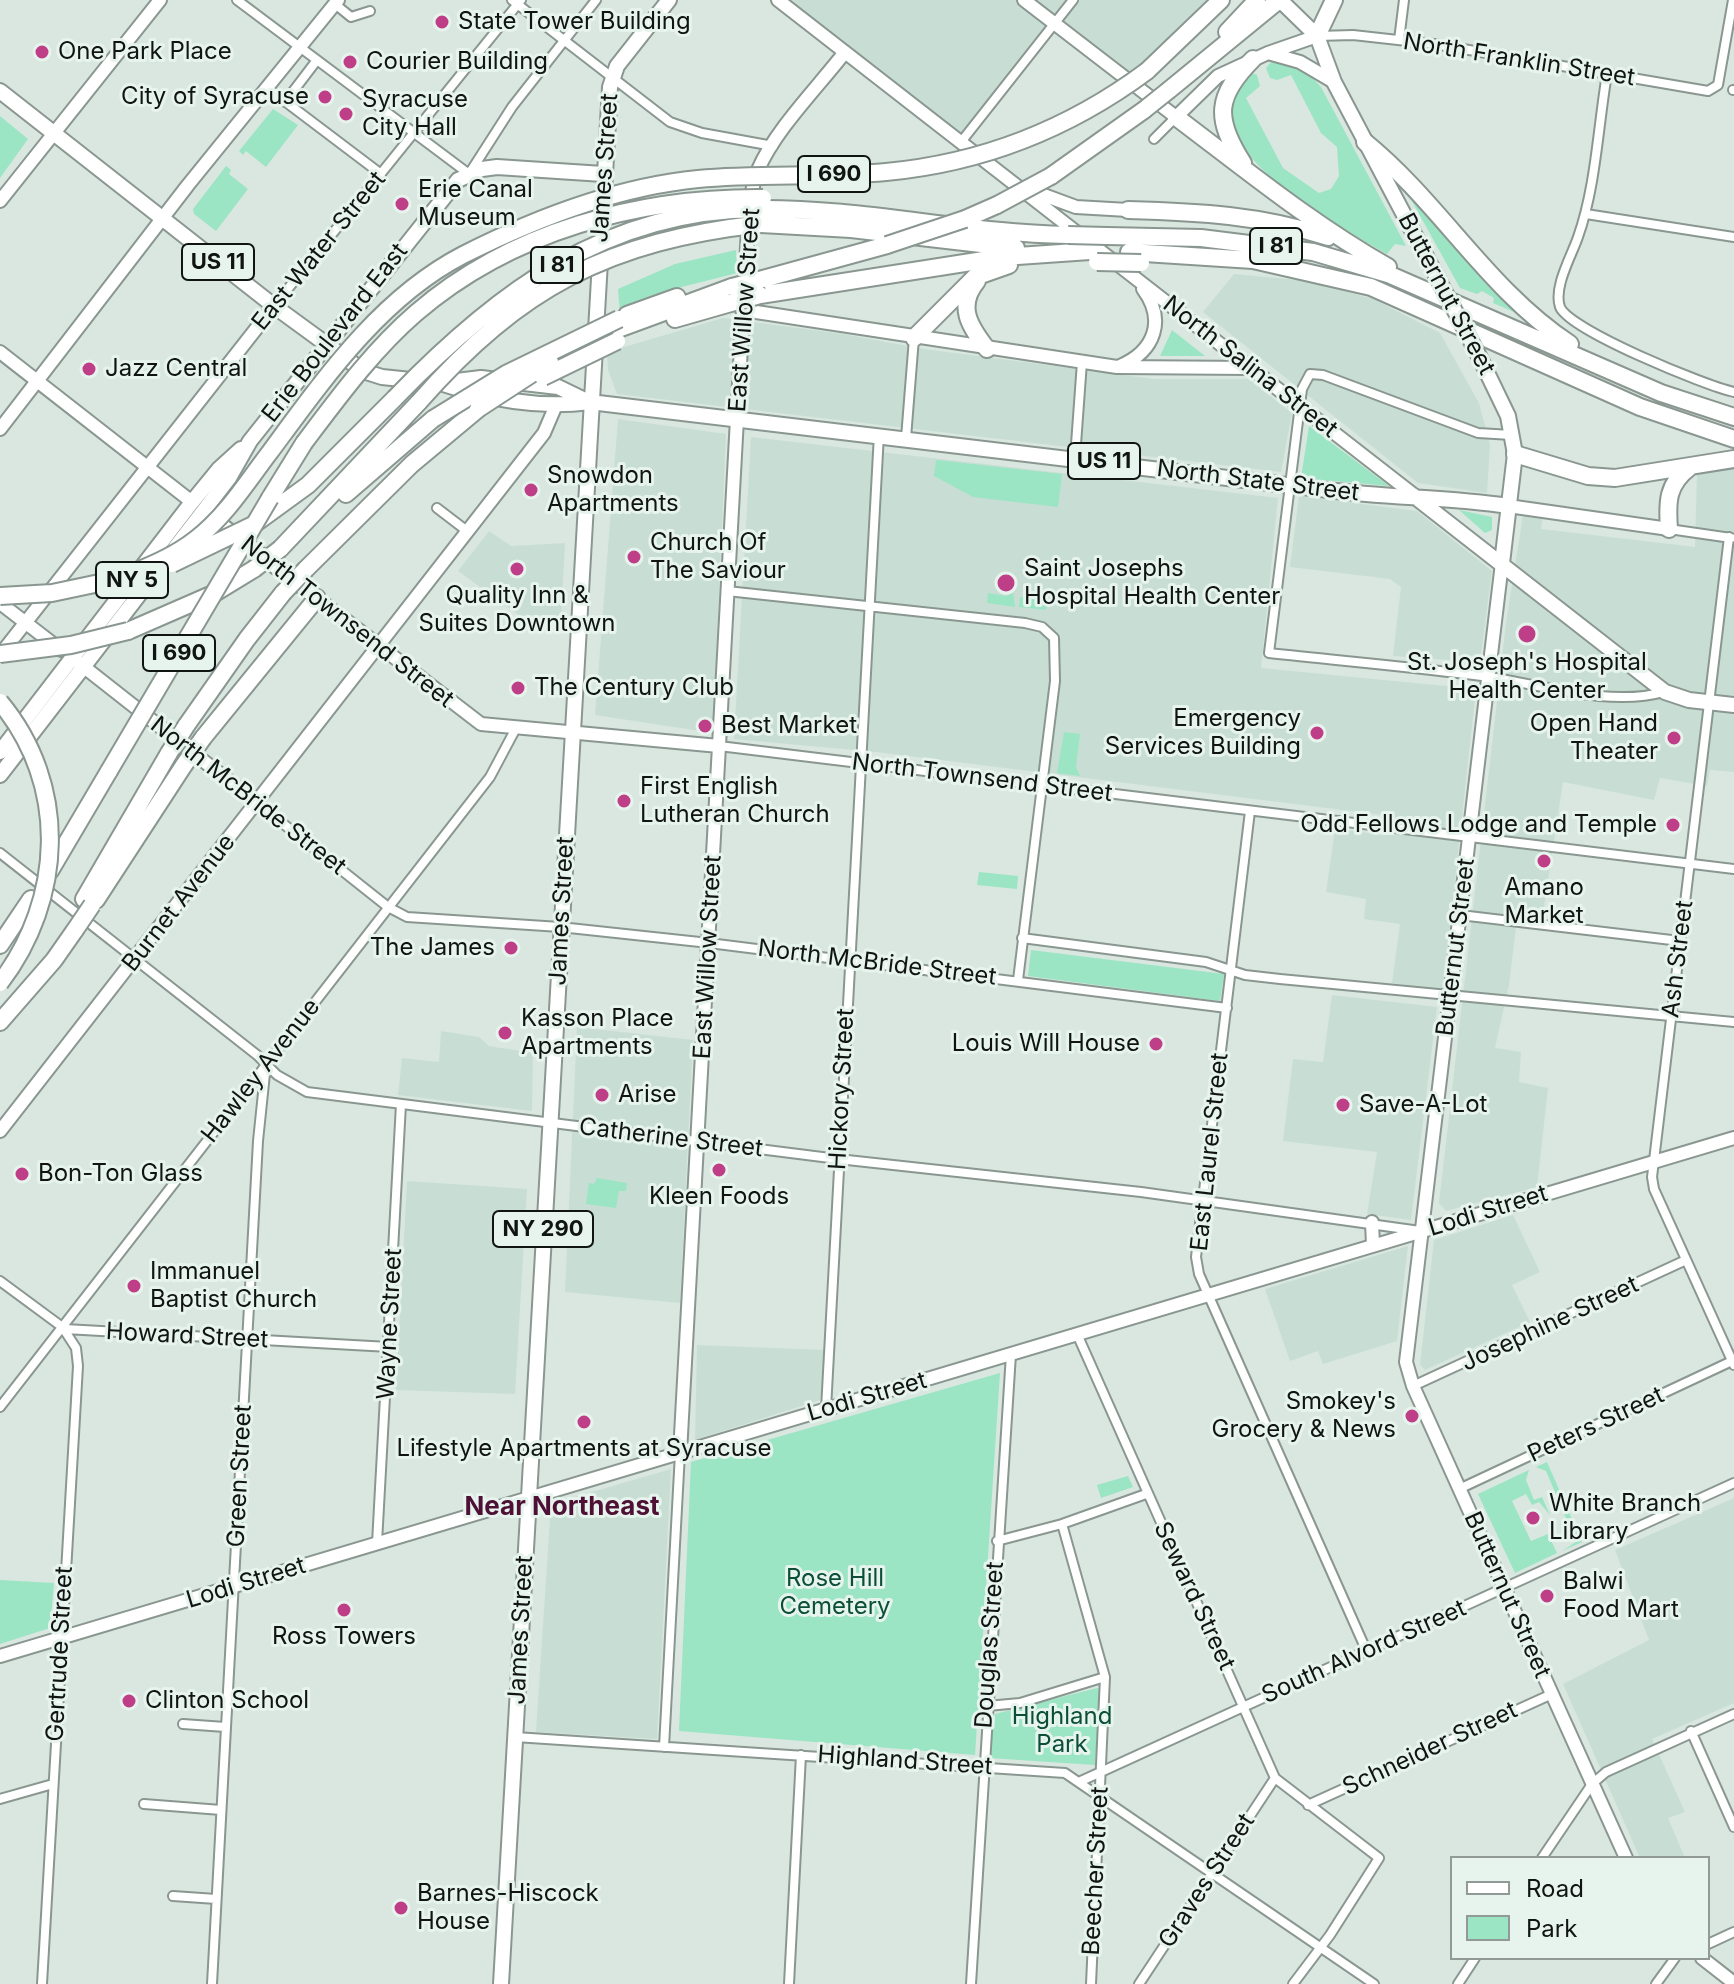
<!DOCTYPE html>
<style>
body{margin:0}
#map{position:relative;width:1734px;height:1984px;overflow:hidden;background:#d9e7e0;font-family:Inter,sans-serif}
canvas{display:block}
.legend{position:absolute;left:1450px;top:1856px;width:260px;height:104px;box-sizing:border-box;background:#e7f4ee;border:2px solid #919a96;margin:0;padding:10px 14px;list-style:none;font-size:24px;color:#101412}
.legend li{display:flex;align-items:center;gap:16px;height:40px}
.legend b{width:40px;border:2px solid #919a96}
</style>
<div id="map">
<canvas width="1734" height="1984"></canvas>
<ul class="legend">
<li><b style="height:10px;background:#fff"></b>Road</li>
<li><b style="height:22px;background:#9be5c4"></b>Park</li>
</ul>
</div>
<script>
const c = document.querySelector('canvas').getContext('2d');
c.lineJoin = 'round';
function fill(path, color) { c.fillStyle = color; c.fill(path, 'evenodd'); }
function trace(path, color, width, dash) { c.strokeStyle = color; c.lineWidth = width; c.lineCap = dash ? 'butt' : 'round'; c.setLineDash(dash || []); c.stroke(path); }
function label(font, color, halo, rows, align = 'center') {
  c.font = font + ' Inter,sans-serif'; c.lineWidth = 6; c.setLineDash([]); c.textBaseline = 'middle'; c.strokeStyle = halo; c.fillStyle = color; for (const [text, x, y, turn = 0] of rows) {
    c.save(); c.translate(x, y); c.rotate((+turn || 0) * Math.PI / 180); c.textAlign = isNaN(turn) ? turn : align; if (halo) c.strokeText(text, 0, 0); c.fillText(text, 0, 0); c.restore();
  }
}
fill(new Path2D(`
 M777 0H1221L1131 82 1054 24 961 142Z
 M1234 274 1309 281 1373 299 1440 333 1479 403 1490 445 1487 493 1418 483 1203 312Z
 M723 318 843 334 924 349 1154 379H1248L1292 413 1281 472 617 394 608 370 607 352Z
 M618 419 726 434 713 733 595 715Z
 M751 437 1278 498 1261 668 1476 689 1443 990 1392 983 1400 924 1364 919 1366 899 1326 892 1335 829 1384 835 1383 815 876 752 734 739Z
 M1734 466V772L1710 770 1707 786 1660 778 1654 800 1563 782 1542 920 1517 919 1509 985 1495 1048 1521 1052 1519 1082 1548 1088 1537 1187 1446 1211 1439 1203 1506 623 1523 515 1543 516 1541 529 1695 547 1697 474Z
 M1299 496 1417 511 1492 571 1480 662 1393 656 1401 587 1390 579 1290 567Z
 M489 531 511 546 565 543 561 619 520 616 458 571Z
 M1332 995 1437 1007 1411 1220 1367 1214 1377 1152 1283 1141 1293 1059 1323 1062Z
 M577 1027 693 1040 680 1303 565 1292Z
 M441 1031 479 1037 489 1046 533 1053 532 1111 398 1095 402 1058 439 1062Z
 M407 1181 527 1189 515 1394 396 1390Z
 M1513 1215 1540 1272 1512 1285 1530 1322 1425 1370 1420 1365 1434 1240Z
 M1408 1246 1397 1341 1323 1364 1318 1351 1290 1361 1265 1289Z
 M697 1345 826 1350 820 1400 695 1440Z
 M671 1469 657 1739 536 1732 551 1504Z
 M1734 1498V1703L1652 1739 1685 1812 1668 1818 1685 1858H1640L1563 1684 1649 1640 1615 1550Z`), '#c8ded4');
fill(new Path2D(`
 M1271 62 1295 64V67L1308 73 1321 87 1406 246 1395 244 1387 254C1344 229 1200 154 1237 91 1241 84 1244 77 1252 73L1257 75 1260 86 1246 98 1283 168 1319 193 1331 189 1339 176 1337 147 1321 133 1291 75 1277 80 1270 78 1266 68Z
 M273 109 298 125 266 167 246 151 243 155 239 151Z
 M0 116 28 139 0 178Z
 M226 166 231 170 229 174 248 189 216 231 194 214 193 209Z
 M1398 176 1521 315 1493 303 1494 298 1482 291 1477 294 1460 288Z
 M736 250 737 273 670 290 620 315 618 289 675 264Z
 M1172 330 1205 356H1160Z
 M1309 426 1389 486 1301 478Z
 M936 460 1062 474 1058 507 973 497 934 476Z
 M1459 510 1492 517V530L1485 533Z
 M988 593 1006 596 1013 593 1015 607 987 603Z
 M1020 597 1047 599 1046 610 1019 607Z
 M1064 732 1080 734 1076 767 1080 776 1057 773Z
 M979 872 1018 876 1017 889 977 885Z
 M1031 950 1224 974 1220 1001 1028 976Z
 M597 1178 627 1183 626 1191H619L616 1208 586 1204 589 1183 594 1184Z
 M1000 1373 975 1755 679 1731 691 1462Z
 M1547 1462 1582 1542 1562 1551 1576 1542 1546 1471 1536 1467Z
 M1529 1470 1526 1480 1534 1500 1542 1497 1550 1515 1539 1502 1532 1505 1526 1494 1512 1501 1531 1541 1548 1534 1557 1553 1515 1573 1478 1494Z
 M1128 1476 1133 1487 1101 1498 1097 1485Z
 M0 1580 54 1583 50 1628 0 1644Z
 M1097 1688 1100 1689 1095 1765 989 1758 995 1714Z`), '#9be5c4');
const street = new Path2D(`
 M237 0 469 174 512 107 596 0
 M512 0 670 122 702 133 773 146
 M335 4 351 17 370 11
 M1317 36 1353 35 1434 44 1708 91 1718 85 1733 0
 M1399 40 1404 0
 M1607 74C1598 127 1596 186 1578 237 1572 255 1553 287 1560 307 1569 330 1706 386 1734 392
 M266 87 381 174
 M1733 90H1734
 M285 102 317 60
 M1154 139 1176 117
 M961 142 1073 0
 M1586 214 1734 237
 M274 306 521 0
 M1512 435 1478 433 1323 375 1310 374 1302 389 1269 653C1342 661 1416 667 1489 677 1543 685 1610 707 1664 692
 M906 438 914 338
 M1075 458 1082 362
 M437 508 467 531
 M1669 529 1731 538
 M1729 537 1652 1177 1654 1189 1734 1365
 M727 591 1025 623 1042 627 1054 638 1055 681 1018 980
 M719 746 1734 869
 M257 803 388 907 407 917 560 927 709 943 1227 1008
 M1250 811 1196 1257 1199 1274 1367 1652
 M0 853 257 1055 277 1075 307 1092 838 1159 1141 1192 1420 1231
 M1460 915 1680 941
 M1022 938 1206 962 1245 975 1280 979 1734 1022
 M0 1281 65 1329 389 1347
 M1077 1334 1275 1778 1379 1858 1330 1935 1293 1984
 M1413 1386 1686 1260
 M0 1407 490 777 515 730
 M826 1409 879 434
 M1459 1489 1732 1361
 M1062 1524 1105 1677 1091 1984
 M997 1541 1062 1524 1146 1494
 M377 1543 401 1104
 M987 1706 1020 1703 1105 1677
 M183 1724 225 1727
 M1691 1731 1734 1827
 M515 1737 1065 1773 1374 1984
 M664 1747 680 1453
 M1081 1781 1734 1483
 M0 1799 53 1784
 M144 1804 221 1810
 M1308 1805 1552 1694
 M1542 1858 1592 1784 1606 1772 1734 1714
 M173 1896 216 1899
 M1708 1944 1734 1932
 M42 1984 78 1366 76 1348 63 1328
 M212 1984 258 1141 266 1064
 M789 1984 801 1755
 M971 1984 1011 1354
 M1139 1984 1275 1778
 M1458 1984 1475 1958
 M1656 1984 1675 1958`);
const secondary = new Path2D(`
 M778 0 1414 495
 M1024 0 1176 117 1218 76 1268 53 1317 36
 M1268 53 1300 62 1334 82
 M1030 190 1076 207 1128 210
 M0 201 160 0
 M743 310 1117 367 1251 368
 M0 352 192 502
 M1120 366C1155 351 1166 320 1143 289
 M0 429 188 185 338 0
 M1508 506 1669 529
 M1502 563 1406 1362 1413 1386 1626 1858
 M317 598 481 724 719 746
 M0 603 61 650
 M0 655 274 306
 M79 663 257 803
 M0 1131 544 433 556 405
 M1372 1222 1373 1245
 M680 1453 743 310C747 277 746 195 758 170 775 130 818 87 845 52
 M0 1656 1734 1138
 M1702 1958 1734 1983`);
const primary = new Path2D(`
 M1280 0 1317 36 1334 82 1431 266
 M0 91 274 306 363 371 382 377 440 383 481 378 558 387 589 402
 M1480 358 1508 416 1515 454 1502 563
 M440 383C489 399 538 409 590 402 836 429 1082 459 1328 490 1388 498 1448 497 1508 506
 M1414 496 1665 692 1689 700 1734 705
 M208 515 317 598
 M0 752 192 502 219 469 241 449
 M0 775 229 478 250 441 458 180 482 169 497 167 603 174
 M501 1984 610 87 617 66 669 0`);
const highway = new Path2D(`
 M1227 32 1257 0
 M1317 36 1334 0
 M1147 71 1221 0
 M1169 90 1279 0
 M1176 117C1245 169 1312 224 1388 267
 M1365 142C1440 203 1488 290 1570 344
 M1243 163C1214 118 1216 96 1253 59
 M1051 176 1144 110
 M758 209C863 208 964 233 1068 235
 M1128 210C1198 212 1261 215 1328 237
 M965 219 997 205
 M761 224 851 229 1016 248
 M1107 236 1201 238 1313 252 1388 274 1661 393 1734 417
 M1129 252 1253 260 1371 287 1640 407 1734 439
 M763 279 887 245
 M977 281C956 306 970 327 987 349
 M760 295 1003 257 1090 251
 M627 315 677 297
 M675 319 731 303
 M618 329 732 287
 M914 338 975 277 1009 265
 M1515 454 1588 476 1615 478 1734 459
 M346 494 433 419
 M270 498 304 443
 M253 525 308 485 395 398
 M1669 529C1667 502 1667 484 1690 467
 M280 549 419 402
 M306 569 412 464 478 409
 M128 631 213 594 254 569
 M186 726 247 639 283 593
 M203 738 317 598
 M50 871 109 771
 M84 899 169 753
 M96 900 184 765
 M0 945 31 899
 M0 1022 54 960 75 930`);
trace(street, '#8a9791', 12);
trace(secondary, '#8a9791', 16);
trace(primary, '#8a9791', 18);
trace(highway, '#8a9791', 20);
trace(street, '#fff', 8);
trace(secondary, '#fff', 12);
trace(primary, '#fff', 14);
trace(highway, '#fff', 16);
const primaryBridge = new Path2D(`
 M1431 266 1480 358`);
const highwayBridge = new Path2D(`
 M1144 110 1169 90
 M997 205 1051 176
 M1068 235 1107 236
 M887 245 965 219
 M1097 262 1141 263
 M732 287 763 279
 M731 303 760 295
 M543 377 617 341
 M395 398C496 293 606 210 758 209
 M419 402C520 287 609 241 761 224
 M478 409 550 362
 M433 419 506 374 619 319
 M304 443C338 398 373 350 416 313 511 231 639 197 763 198
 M172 564 253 525
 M254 569 280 549
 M115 580C142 569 172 558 196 539 226 516 247 482 270 452 324 379 380 298 463 255 536 218 616 187 698 179 760 173 823 178 886 172 983 163 1069 129 1147 71
 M283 593 306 569
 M0 596 52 593 123 578
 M0 654 71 645 128 631
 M0 702C69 785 64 899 0 983
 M169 753 186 726
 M184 765 203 738
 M109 771 270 498
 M75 930 92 905`);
trace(primaryBridge, '#8a9791', 18, []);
trace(highwayBridge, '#8a9791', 20, []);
trace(primaryBridge, '#fff', 14);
trace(highwayBridge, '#fff', 16);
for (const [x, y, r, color] of [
 [442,22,8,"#bf3e88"],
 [42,52,8,"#bf3e88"],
 [350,62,8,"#bf3e88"],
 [325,97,8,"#bf3e88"],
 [346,114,8,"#bf3e88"],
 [402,204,8,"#bf3e88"],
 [89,369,8,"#bf3e88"],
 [531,490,8,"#bf3e88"],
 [634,557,8,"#bf3e88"],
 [517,569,8,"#bf3e88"],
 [1006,583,10,"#bf3e88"],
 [1527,634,10,"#bf3e88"],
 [518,688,8,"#bf3e88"],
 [705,726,8,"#bf3e88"],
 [1317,733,8,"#bf3e88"],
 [1674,738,8,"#bf3e88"],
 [624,801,8,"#bf3e88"],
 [1673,825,8,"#bf3e88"],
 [1544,861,8,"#bf3e88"],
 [511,948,8,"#bf3e88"],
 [505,1033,8,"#bf3e88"],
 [1156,1044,8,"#bf3e88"],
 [602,1095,8,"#bf3e88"],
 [1343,1105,8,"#bf3e88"],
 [719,1170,8,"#bf3e88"],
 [22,1174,8,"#bf3e88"],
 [134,1286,8,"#bf3e88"],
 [1412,1416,8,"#bf3e88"],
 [584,1422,8,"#bf3e88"],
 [1533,1518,8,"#bf3e88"],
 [1547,1596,8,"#bf3e88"],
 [344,1610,8,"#bf3e88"],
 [129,1701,8,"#bf3e88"],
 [401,1908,8,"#bf3e88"]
]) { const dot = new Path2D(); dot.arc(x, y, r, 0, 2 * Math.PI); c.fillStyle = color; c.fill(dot); trace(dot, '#e7f4ee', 3); }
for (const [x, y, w] of [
 [834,174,72],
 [1276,246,52],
 [218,262,72],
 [557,265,52],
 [1104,461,72],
 [132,580,72],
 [179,653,72],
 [543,1229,100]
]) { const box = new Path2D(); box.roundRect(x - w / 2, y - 18, w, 36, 6); c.fillStyle = '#e7f4ee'; c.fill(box); trace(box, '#101412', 2); }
label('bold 22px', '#101412', null, [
 ["I 690",834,174],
 ["I 81",1276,246],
 ["US 11",218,262],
 ["I 81",557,265],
 ["US 11",1104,461],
 ["NY 5",132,580],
 ["I 690",179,653],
 ["NY 290",543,1229]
]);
label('24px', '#101412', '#e7f4ee', [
 ["State Tower Building",458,22],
 ["One Park Place",58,52],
 ["Courier Building",366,62],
 ["City of Syracuse",309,97,"right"],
 ["Syracuse",362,100],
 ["City Hall",362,128],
 ["Erie Canal",418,190],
 ["Museum",418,218],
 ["Jazz Central",105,369],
 ["Snowdon",547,476],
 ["Apartments",547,504],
 ["Church Of",650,543],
 ["The Saviour",650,571],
 ["Saint Josephs",1024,569],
 ["Hospital Health Center",1024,597],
 ["Quality Inn &",517,596,"center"],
 ["Suites Downtown",517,624,"center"],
 ["St. Joseph's Hospital",1527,663,"center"],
 ["Health Center",1527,691,"center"],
 ["The Century Club",534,688],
 ["Emergency",1301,719,"right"],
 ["Services Building",1301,747,"right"],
 ["Open Hand",1658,724,"right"],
 ["Theater",1658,752,"right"],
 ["Best Market",721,726],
 ["First English",640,787],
 ["Lutheran Church",640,815],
 ["Odd Fellows Lodge and Temple",1657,825,"right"],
 ["Amano",1544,888,"center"],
 ["Market",1544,916,"center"],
 ["The James",495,948,"right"],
 ["Kasson Place",521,1019],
 ["Apartments",521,1047],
 ["Louis Will House",1140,1044,"right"],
 ["Arise",618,1095],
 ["Save-A-Lot",1359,1105],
 ["Bon-Ton Glass",38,1174],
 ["Kleen Foods",719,1197,"center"],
 ["Immanuel",150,1272],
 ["Baptist Church",150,1300],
 ["Smokey's",1396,1402,"right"],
 ["Grocery & News",1396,1430,"right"],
 ["Lifestyle Apartments at Syracuse",584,1449,"center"],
 ["White Branch",1549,1504],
 ["Library",1549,1532],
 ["Balwi",1563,1582],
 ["Food Mart",1563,1610],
 ["Ross Towers",344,1637,"center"],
 ["Clinton School",145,1701],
 ["Barnes-Hiscock",417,1894],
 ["House",417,1922]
], 'left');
label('24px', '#101412', '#e7f4ee', [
 ["North Franklin Street",1519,60,9],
 ["James Street",605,168,-86],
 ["East Water Street",319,251,-51],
 ["Butternut Street",1446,294,62],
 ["East Willow Street",745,310,-86],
 ["Erie Boulevard East",335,333,-52],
 ["North Salina Street",1250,367,38],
 ["North State Street",1258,481,7],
 ["North Townsend Street",347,622,38],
 ["North Townsend Street",982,778,7],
 ["North McBride Street",248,796,38],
 ["Burnet Avenue",179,903,-52],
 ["James Street",562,911,-87],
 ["Butternut Street",1456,947,-83],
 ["East Willow Street",708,957,-87],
 ["Ash Street",1678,959,-83],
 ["North McBride Street",877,963,7],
 ["Hawley Avenue",261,1071,-52],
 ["Hickory Street",842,1089,-87],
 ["Catherine Street",671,1138,7],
 ["East Laurel Street",1210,1152,-84],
 ["Lodi Street",1488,1211,-17],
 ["Wayne Street",390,1324,-87],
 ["Josephine Street",1550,1324,-25],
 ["Howard Street",187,1336,3],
 ["Lodi Street",867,1397,-16],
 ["Peters Street",1596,1425,-25],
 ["Green Street",240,1476,-87],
 ["Lodi Street",246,1583,-17],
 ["Butternut Street",1507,1595,66],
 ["Seward Street",1194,1596,65],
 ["James Street",521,1630,-87],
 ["Douglas Street",990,1645,-86],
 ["South Alvord Street",1364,1652,-24],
 ["Gertrude Street",60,1654,-87],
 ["Schneider Street",1430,1749,-25],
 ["Highland Street",905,1761,4],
 ["Beecher Street",1096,1871,-87],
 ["Graves Street",1207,1881,-57]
]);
label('24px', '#0b4f39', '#e7f4ee', [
 ["Rose Hill",835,1579],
 ["Cemetery",835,1607],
 ["Highland",1062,1717],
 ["Park",1062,1745]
]);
label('bold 26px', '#4e1135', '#e7f4ee', [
 ["Near Northeast",562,1507]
]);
</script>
